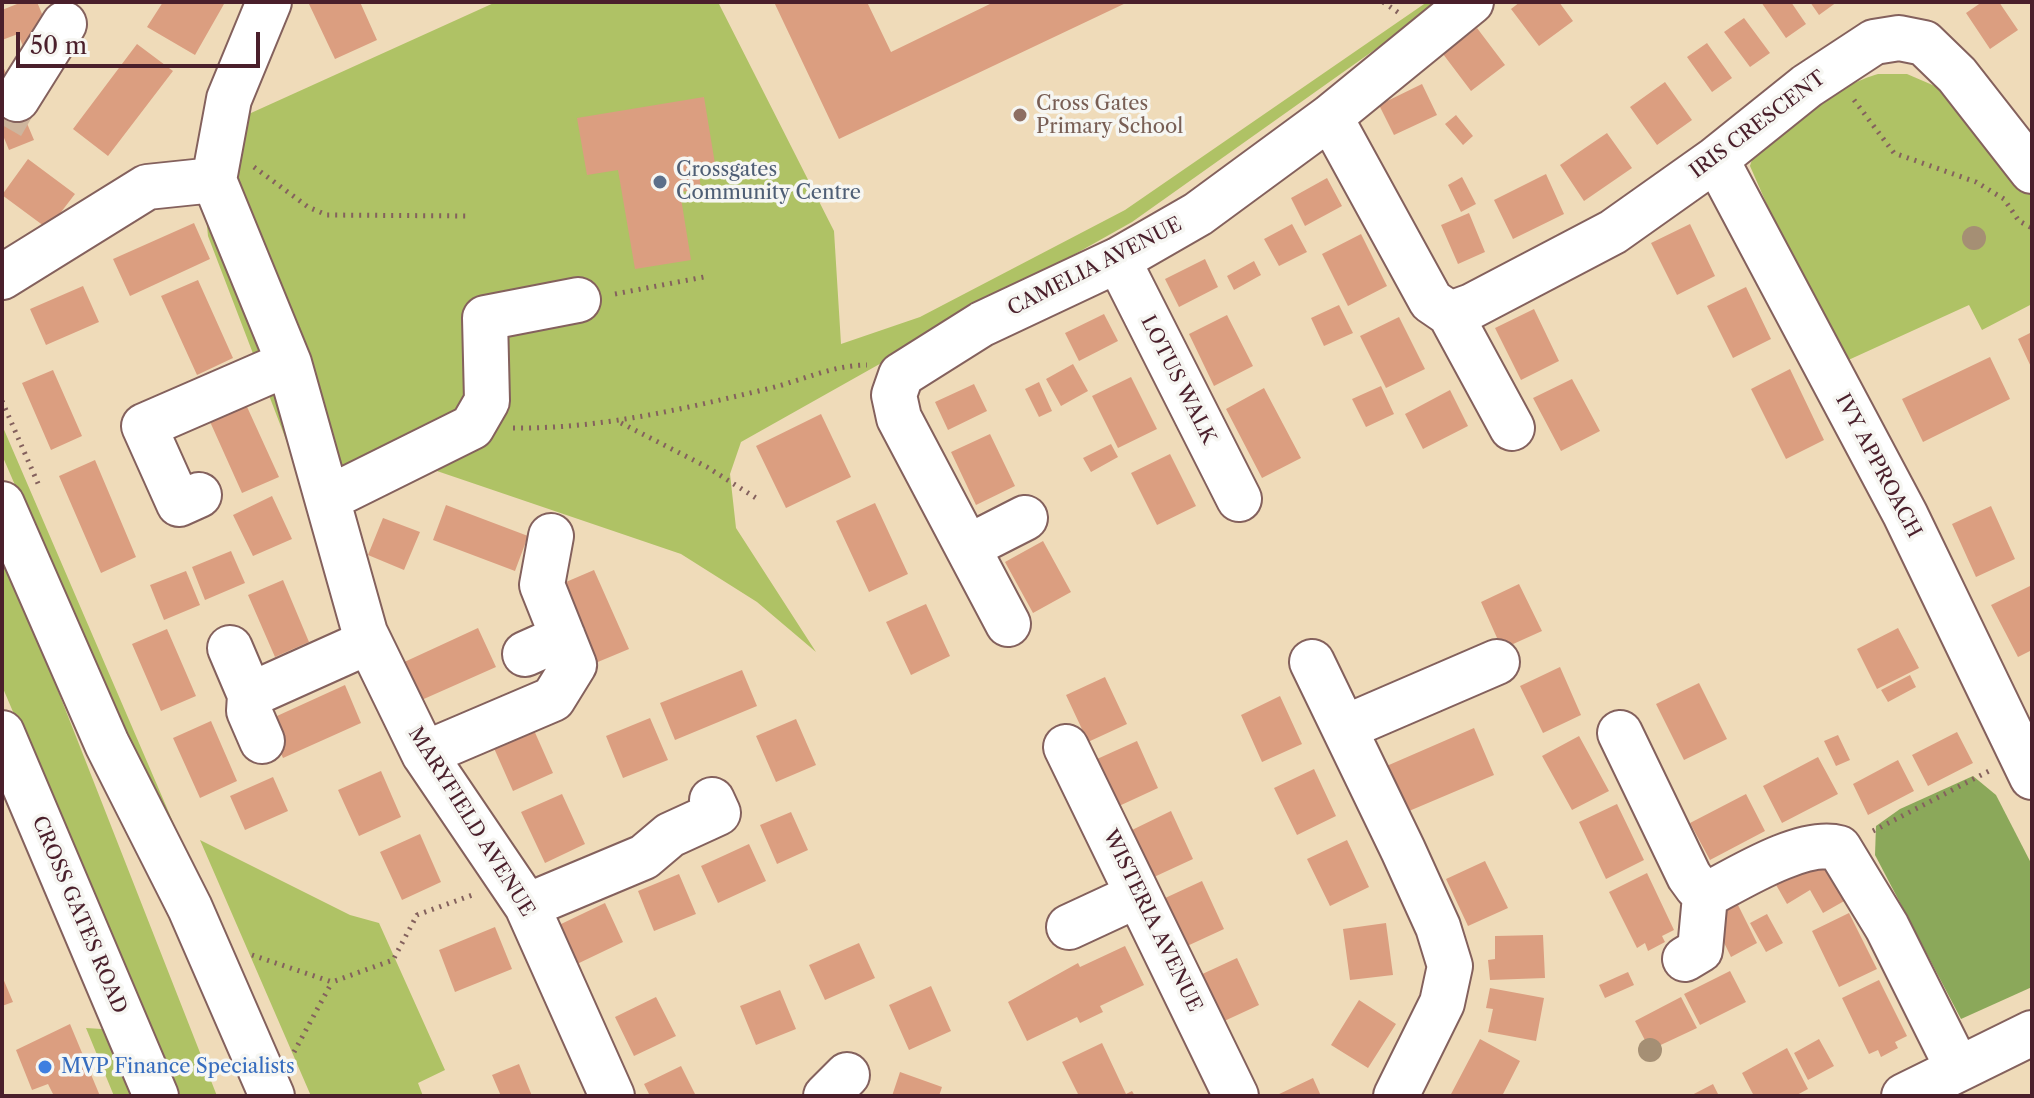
<!DOCTYPE html>
<style>
body{margin:0}
#map{position:relative;width:2034px;height:1098px;overflow:hidden;background:#efdbb9;font-family:"Libre Caslon Text",serif}
canvas{display:block}
.frame{position:absolute;inset:0;border:4px solid #4a1f2b;pointer-events:none}
.scale{position:absolute;left:16px;top:32px;width:244px;height:36px;box-sizing:border-box;border:4px solid #4a1f2b;border-top:0;padding-left:10px;font-size:24px;line-height:28px;white-space:nowrap;color:#4a1f2b;-webkit-text-stroke:6px #f6f6f2;paint-order:stroke}
</style>
<div id="map">
<canvas width="2034" height="1098"></canvas>
<div class="frame"></div>
<div class="scale">50 m</div>
</div>
<script>
const c = document.querySelector('canvas').getContext('2d');
c.lineJoin = 'round';
function fill(path, color) { c.fillStyle = color; c.fill(path, 'evenodd'); }
function trace(path, color, width, dash) { c.strokeStyle = color; c.lineWidth = width; c.lineCap = dash ? 'butt' : 'round'; c.setLineDash(dash || []); c.stroke(path); }
function label(font, color, halo, rows, align = 'center') {
  c.font = font + ' "Libre Caslon Text",serif'; c.lineWidth = 7; c.setLineDash([]); c.textBaseline = 'middle'; c.strokeStyle = halo; c.fillStyle = color; for (const [text, x, y, turn = 0] of rows) {
    c.save(); c.translate(x, y); c.rotate((+turn || 0) * Math.PI / 180); c.textAlign = isNaN(turn) ? turn : align; if (halo) c.strokeText(text, 0, 0); c.fillText(text, 0, 0); c.restore();
  }
}
fill(new Path2D(`
 M496 2H718L834 231 841 344 920 317 1125 210 1427 2H1442L1132 222 741 442 730 474 736 528 816 652 757 602 681 554 434 470 319 526 208 236 198 137Z
 M1878 74H1907L1958 96 1981 118 2032 193V304L1982 330 1969 305 1844 362 1789 255 1750 166C1760 132 1844 83 1878 74Z
 M2 425 291 1096H279L2 455Z
 M2 559 33 627 217 1096H177L2 686Z
 M200 840 350 915 379 923 445 1070 418 1083 423 1096H311Z
 M86 1028 102 1029 131 1096H114Z`), '#afc265');
fill(new Path2D(`
 M1973 776 1996 795 2032 865V987L1961 1019 1875 855 1876 826 1900 809Z`), '#8ba85a');
fill(new Path2D(`
 M22 2H37L48 28 25 51 18 34 2 40V10Z
 M163 2 224 4 195 55 147 27Z
 M313 2H360L377 40 335 59 309 4Z
 M774 2H867L891 52 994 2H1128L839 139Z
 M1520 2H1559L1573 21 1539 46 1511 9Z
 M1761 2H1791L1806 24 1786 38Z
 M1810 2H1837L1819 15Z
 M1982 2H1999L2018 30 1990 49 1966 13Z
 M1744 18 1770 53 1750 67 1724 32Z
 M1477 28 1505 65 1471 91 1443 54Z
 M1707 43 1732 78 1712 92 1687 57Z
 M137 44 173 71 108 156 73 129Z
 M2 64 34 140 9 150 2 133Z
 M1665 82 1692 120 1657 145 1630 107Z
 M1422 84 1437 115 1394 135 1379 105Z
 M704 97 715 164 698 166 701 189 680 192 691 260 635 269 618 170 587 175 577 118Z
 M1456 115 1473 136 1463 145 1445 124Z
 M1607 133 1632 168 1584 201 1560 165Z
 M28 159 75 194 48 229 2 195Z
 M1546 174 1564 214 1513 239 1494 200Z
 M1462 177 1476 204 1461 212 1448 185Z
 M1327 178 1342 206 1305 226 1291 198Z
 M1469 213 1485 252 1458 264 1441 225Z
 M194 223 210 259 130 296 113 259Z
 M1292 224 1307 252 1279 266 1264 239Z
 M1690 224 1715 276 1677 295 1651 243Z
 M1361 234 1387 286 1348 306 1322 254Z
 M1205 259 1218 287 1179 307 1165 279Z
 M1254 261 1261 275 1234 290 1227 276Z
 M198 280 233 358 197 375 161 296Z
 M83 286 99 322 46 345 30 309Z
 M1746 287 1771 339 1733 358 1707 306Z
 M1339 305 1353 333 1324 346 1311 318Z
 M1534 309 1559 361 1521 380 1495 328Z
 M1104 314 1118 341 1079 361 1065 333Z
 M1227 315 1253 366 1214 386 1189 334Z
 M1399 317 1425 369 1386 388 1360 336Z
 M2032 332V369L2018 339Z
 M1990 357 2010 399 1923 442 1902 399Z
 M1073 364 1088 391 1061 406 1046 379Z
 M1790 369 1824 440 1786 459 1751 389Z
 M53 370 82 436 51 450 22 383Z
 M1131 377 1157 429 1118 448 1092 396Z
 M1572 379 1600 431 1561 451 1533 398Z
 M1039 382 1052 411 1039 417 1025 389Z
 M974 384 987 411 948 430 935 402Z
 M1381 386 1394 414 1366 427 1352 399Z
 M1264 388 1301 458 1262 478 1226 409Z
 M1450 390 1468 426 1423 449 1405 414Z
 M243 398 279 477 242 493 207 415Z
 M821 414 851 477 786 508 756 446Z
 M990 434 1015 486 976 505 951 452Z
 M1111 444 1118 457 1091 472 1083 458Z
 M1170 454 1196 506 1157 525 1131 473Z
 M95 460 136 557 101 573 59 476Z
 M272 496 292 539 253 556 233 515Z
 M875 503 908 574 869 592 836 521Z
 M446 505 528 536 515 571 433 540Z
 M1991 506 2015 559 1976 577 1952 524Z
 M383 518 420 532 404 570 368 555Z
 M1043 541 1071 592 1033 613 1005 562Z
 M231 551 245 583 205 600 192 567Z
 M594 570 629 649 593 664 559 585Z
 M186 571 200 605 164 620 150 585Z
 M283 580 309 642 275 657 248 595Z
 M1519 584 1542 631 1502 649 1481 602Z
 M2030 586 2032 650 2018 657 1991 605Z
 M926 604 950 656 911 675 886 622Z
 M478 628 496 667 417 702 400 664Z
 M1898 628 1919 668 1877 689 1857 649Z
 M167 629 196 696 161 711 132 644Z
 M1560 667 1581 715 1543 733 1520 686Z
 M742 670 757 706 675 740 660 703Z
 M1910 675 1916 687 1888 702 1881 690Z
 M1105 677 1127 724 1088 742 1066 695Z
 M1699 683 1727 739 1684 760 1656 704Z
 M345 685 361 723 283 758 266 721Z
 M1280 696 1302 744 1262 762 1241 715Z
 M650 718 668 760 623 778 606 736Z
 M796 719 816 765 776 782 756 736Z
 M211 721 237 781 200 798 173 738Z
 M533 728 553 773 513 791 493 746Z
 M1474 728 1494 775 1402 814 1382 768Z
 M1957 732 1973 763 1928 786 1912 755Z
 M1838 735 1850 760 1836 766 1824 741Z
 M1579 736 1609 791 1572 810 1542 756Z
 M1137 741 1158 788 1119 806 1097 759Z
 M1818 757 1838 794 1782 823 1763 786Z
 M1898 760 1914 791 1868 815 1853 784Z
 M1314 769 1336 816 1297 835 1274 788Z
 M381 771 401 817 359 836 338 790Z
 M273 777 288 811 245 830 230 796Z
 M562 794 585 844 545 863 521 812Z
 M1746 794 1765 831 1710 860 1690 823Z
 M1617 804 1644 860 1606 879 1579 822Z
 M1171 811 1193 859 1154 877 1132 830Z
 M791 812 808 850 777 864 760 825Z
 M420 834 441 882 402 900 380 852Z
 M1347 840 1369 887 1330 906 1307 859Z
 M749 844 766 881 718 903 701 866Z
 M1822 857 1846 900 1823 913 1810 890 1787 904 1775 883Z
 M1485 861 1508 908 1468 926 1446 879Z
 M1647 873 1674 930 1662 936 1665 942 1648 951 1645 943 1637 948 1609 892Z
 M679 874 696 914 654 931 638 891Z
 M1202 881 1224 929 1185 947 1163 899Z
 M1736 901 1757 943 1731 957 1710 914Z
 M605 903 623 942 577 964 559 925Z
 M1849 913 1877 969 1839 987 1812 931Z
 M1767 914 1783 943 1766 952 1750 923Z
 M1386 923 1393 975 1350 980 1343 929Z
 M495 927 512 969 455 992 439 950Z
 M1543 935 1545 978 1490 980 1488 960 1495 959V936Z
 M859 943 875 978 825 1000 809 965Z
 M1125 946 1144 985 1100 1006 1103 1012 1080 1023 1077 1017 1027 1041 1008 1002 1078 963 1080 967Z
 M1237 958 1259 1005 1220 1023 1198 976Z
 M1730 971 1746 1002 1700 1025 1684 994Z
 M1628 972 1634 985 1605 998 1599 985Z
 M2 976 13 1002 2 1006Z
 M1879 980 1907 1036 1895 1042 1898 1048 1881 1057 1878 1050 1869 1054 1842 998Z
 M931 986 951 1031 909 1050 889 1005Z
 M1490 988 1544 998 1536 1041 1488 1032 1493 1009 1486 1008Z
 M780 990 796 1029 756 1045 740 1006Z
 M656 997 676 1036 634 1056 615 1017Z
 M1681 997 1697 1028 1650 1050 1635 1021Z
 M1359 1000 1396 1024 1368 1068 1331 1045Z
 M70 1024 100 1096H54L48 1084 32 1090 16 1050Z
 M1480 1039 1520 1061 1502 1096H1450Z
 M1819 1039 1834 1066 1808 1080 1794 1053Z
 M1102 1043 1126 1094 1132 1091 1135 1096H1079L1062 1062Z
 M1787 1048 1808 1089 1795 1096H1754L1742 1073Z
 M519 1064 532 1096H501L492 1075Z
 M681 1066 696 1096H650L644 1084Z
 M900 1072 942 1087 939 1096H892Z
 M1313 1078 1321 1096H1275Z
 M1713 1084 1719 1096H1690Z`), '#db9e80');
trace(new Path2D(`
 M2 125 17 99`), '#ceb59d', 44, [44, 22]);
const minor = new Path2D(`
 M17 99 64 24
 M1330 117 1431 301 1450 314 1472 306 1613 232 1716 159 1807 86 1874 42 1899 38 1924 43 1957 75 2032 171
 M1716 159 1905 514 2032 777
 M214 180 289 363 365 633 424 754 527 906 612 1096
 M214 180 229 99 269 2
 M1118 260 1239 499
 M2 277 147 187 214 180
 M1450 314 1512 428
 M199 495 179 504 144 426 289 363
 M329 498 472 427 487 401 485 318 578 300
 M2 504 107 744 190 908 272 1096
 M968 547 1025 518
 M1008 624 899 418 894 395 901 375 982 324 1118 260 1198 214 1330 117 1471 2
 M230 648 250 695 249 711 262 741
 M525 654 563 637
 M1312 662 1403 850 1438 927 1450 966 1442 1003 1396 1096
 M250 695 368 642
 M1344 728 1497 662
 M2 733 156 1096
 M1620 733 1689 876 1697 887 1711 893
 M1066 747 1236 1096
 M424 754 553 699 574 665 542 585 551 536
 M527 906 644 857 670 835 718 813 712 800
 M1069 927 1138 895
 M1685 959 1700 950 1705 896C1739 878 1803 838 1839 848L1887 927 1958 1069
 M826 1096 847 1075
 M1904 1096 2032 1033`);
trace(minor, '#84615d', 48);
trace(new Path2D(`
 M1383 2 1399 13
 M1854 100 1894 153 1976 182 2004 199 2019 221 2032 228
 M254 167 308 207 327 215 470 216
 M615 294 704 277
 M2 401 40 488
 M621 423 707 467 756 498
 M513 428C601 429 682 409 767 389 801 381 832 365 867 365
 M1873 831 1989 771
 M252 955 332 982 393 960 417 915 475 894
 M294 1052 332 982`), '#84615d', 5, [2, 6]);
trace(minor, '#fff', 44);
c.fillStyle = '#a58f74';
for (const [x, y] of [
 [1974,238],
 [1650,1050]
]) { c.beginPath(); c.arc(x, y, 12, 0, 2 * Math.PI); c.fill(); }
for (const [x, y, r, color] of [
 [1020,115,8,"#8d6e63"],
 [660,182,8,"#5c6f8a"],
 [45,1067,8,"#3f7fe0"]
]) { const dot = new Path2D(); dot.arc(x, y, r, 0, 2 * Math.PI); c.fillStyle = color; c.fill(dot); trace(dot, '#f6f6f2', 3); }
label('20px', '#785e54', '#f6f6f2', [
 ["Cross Gates",1036,104],
 ["Primary School",1036,127]
], 'left');
label('20px', '#4a1f2b', '#f6f6f2', [
 ["IRIS CRESCENT",1758,125,-37],
 ["CAMELIA AVENUE",1095,267,-27],
 ["LOTUS WALK",1178,380,63],
 ["IVY APPROACH",1878,466,62],
 ["MARYFIELD AVENUE",471,822,58],
 ["CROSS GATES ROAD",79,915,67],
 ["WISTERIA AVENUE",1152,921,64]
]);
label('20px', '#4e5e75', '#f6f6f2', [
 ["Crossgates",676,170],
 ["Community Centre",676,193]
], 'left');
label('20px', '#366cbe', '#f6f6f2', [
 ["MVP Finance Specialists",61,1067]
], 'left');
</script>
